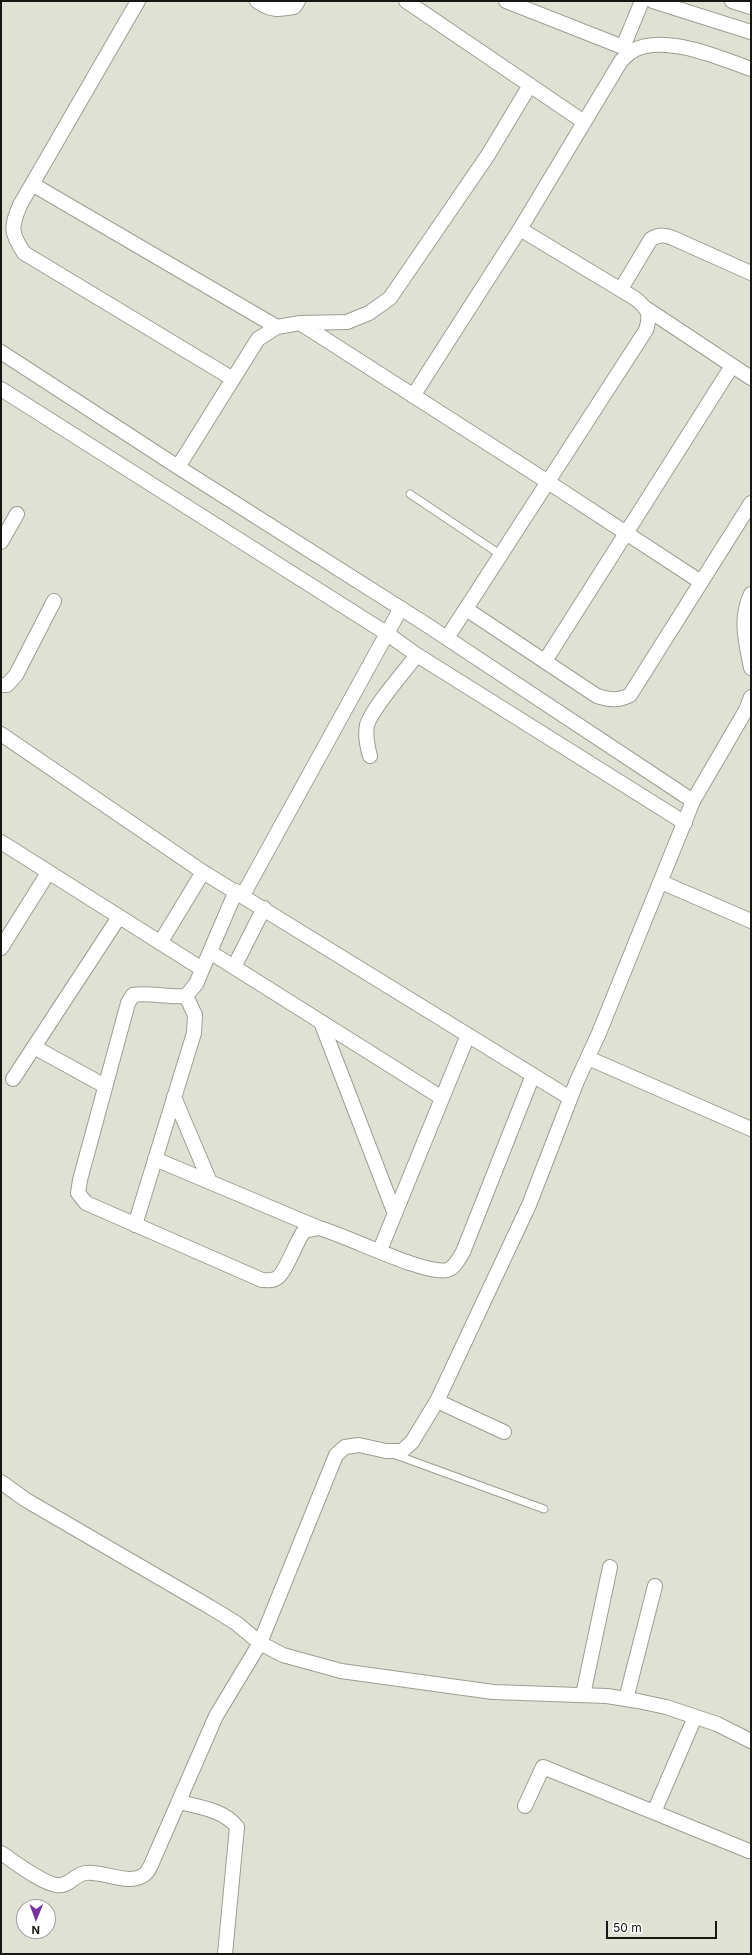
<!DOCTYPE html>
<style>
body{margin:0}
#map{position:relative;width:752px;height:1955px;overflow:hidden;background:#dfe1d4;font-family:Inter,sans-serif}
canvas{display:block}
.frame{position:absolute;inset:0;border:2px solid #161712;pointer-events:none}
.north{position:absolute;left:16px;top:1899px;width:40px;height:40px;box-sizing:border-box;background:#fff;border:1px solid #a2a2a0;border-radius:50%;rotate:181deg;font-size:11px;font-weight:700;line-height:16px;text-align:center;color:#161712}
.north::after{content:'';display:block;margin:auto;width:14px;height:18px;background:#7930a2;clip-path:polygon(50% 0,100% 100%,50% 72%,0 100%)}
.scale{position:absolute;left:606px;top:1921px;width:111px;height:18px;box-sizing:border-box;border:2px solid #161712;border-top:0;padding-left:5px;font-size:12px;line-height:14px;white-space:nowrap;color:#161712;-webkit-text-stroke:3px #fff;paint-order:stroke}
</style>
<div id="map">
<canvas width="752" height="1955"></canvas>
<div class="frame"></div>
<div class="north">N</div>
<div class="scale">50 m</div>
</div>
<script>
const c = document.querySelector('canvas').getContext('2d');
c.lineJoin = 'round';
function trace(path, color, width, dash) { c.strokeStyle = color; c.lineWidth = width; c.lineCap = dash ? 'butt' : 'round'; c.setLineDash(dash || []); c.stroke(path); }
const lane = new Path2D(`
 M410 494 501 555
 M396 1455 544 1509`);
const street = new Path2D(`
 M138 1 20 205C11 227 10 232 24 253L233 379
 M257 1C271 11 279 10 294 7L298 1
 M406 1 584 122
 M506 1 633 51
 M653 1 751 32
 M732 1 751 7
 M623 47 642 1
 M32 184 277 327
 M621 289 651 239C660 234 666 235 675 239L751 273
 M647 309 751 378
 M300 323 548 482 701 582
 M1 352 178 467 427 625 693 801
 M1 389 386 633 417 655 685 823
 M413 396 520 229 621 61C624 58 628 54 632 51 664 33 720 58 751 69
 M178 467 258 339 277 327 300 323 347 322 369 313 390 298 488 155 530 85
 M1 542 17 514
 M751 594C739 620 746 641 751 668
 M466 609 597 696C610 700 618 701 630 695L751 503
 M447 638 646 330C651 314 649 310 636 299L520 229
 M545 661 732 366
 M1 685H7L16 675 54 601
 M1 734 203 872 570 1098
 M370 756C367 745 365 736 367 725 372 708 405 671 417 655
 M1 842 202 969
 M661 882 751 921
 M236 891 196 984 186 996C168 998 151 992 133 995L128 1003 80 1180 78 1193 86 1203 262 1280C266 1280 271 1281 275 1279 285 1276 296 1241 304 1231L319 1228C348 1236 424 1275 447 1270 455 1268 459 1258 463 1252L533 1075
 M243 895 401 608
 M160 943 203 872
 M1 948 48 873
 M210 952 442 1098
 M234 967 264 908
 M321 1022 395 1214
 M34 1047 105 1086
 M588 1058 751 1129
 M13 1079 119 917
 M174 1097 210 1182
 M155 1159 319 1228
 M135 1225 194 1033 195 1015 186 996
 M380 1250 468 1035
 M437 1401 504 1432
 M1 1482 26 1500 210 1607 236 1623 260 1643 283 1655 341 1671 493 1692 607 1696 638 1701 666 1707 717 1724 751 1741
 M583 1695 610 1567
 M626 1699 655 1586
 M179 1802C199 1807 224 1810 237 1827L225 1954
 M525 1806 543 1767 749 1851
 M654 1812 695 1717
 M1 1853C15 1862 41 1883 57 1885 69 1887 74 1875 85 1873 102 1870 130 1887 145 1874 149 1871 152 1863 154 1858L216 1716 260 1643 336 1455 345 1447 359 1445 386 1451H402L412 1442 437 1401 529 1205 577 1081 599 1033 693 801 746 710 751 697`);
trace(lane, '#9d9e91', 9);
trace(street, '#9d9e91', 16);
trace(lane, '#fff', 7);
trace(street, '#fff', 14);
</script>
